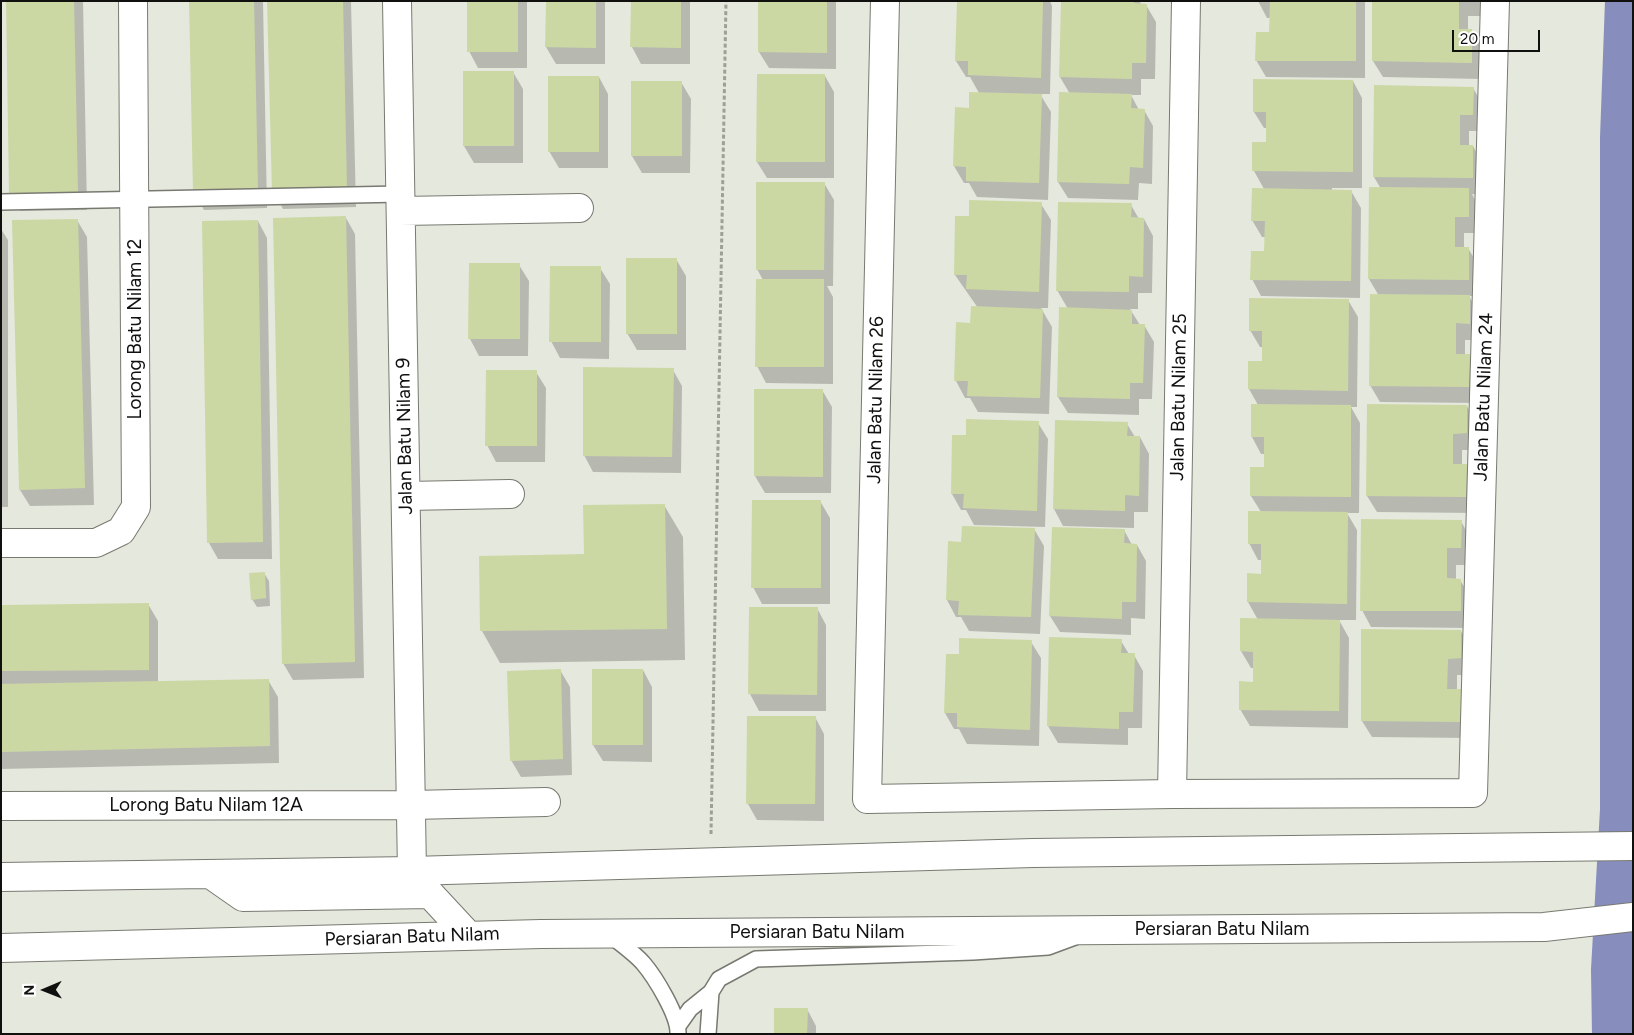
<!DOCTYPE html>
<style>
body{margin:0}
#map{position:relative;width:1634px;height:1035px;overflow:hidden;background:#e5e8dd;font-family:Figtree,sans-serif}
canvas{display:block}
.frame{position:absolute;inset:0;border:2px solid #10110e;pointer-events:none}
.north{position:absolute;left:20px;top:965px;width:50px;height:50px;-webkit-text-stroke:4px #fff;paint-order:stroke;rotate:269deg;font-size:14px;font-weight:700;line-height:20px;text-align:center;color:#10110e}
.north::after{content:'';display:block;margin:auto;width:18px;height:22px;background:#10110e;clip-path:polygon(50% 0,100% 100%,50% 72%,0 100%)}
.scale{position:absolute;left:1452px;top:30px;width:88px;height:22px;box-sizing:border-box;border:2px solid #10110e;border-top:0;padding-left:6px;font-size:15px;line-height:18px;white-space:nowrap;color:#10110e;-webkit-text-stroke:4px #fff;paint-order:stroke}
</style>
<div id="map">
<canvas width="1634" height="1035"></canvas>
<div class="frame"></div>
<div class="north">N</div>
<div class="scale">20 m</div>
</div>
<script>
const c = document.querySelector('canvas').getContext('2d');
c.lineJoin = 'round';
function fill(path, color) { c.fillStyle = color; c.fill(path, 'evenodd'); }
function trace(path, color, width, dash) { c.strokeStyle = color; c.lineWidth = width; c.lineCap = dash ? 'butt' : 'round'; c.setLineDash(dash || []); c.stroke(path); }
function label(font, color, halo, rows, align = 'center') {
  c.font = font + ' Figtree,sans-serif'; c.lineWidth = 4.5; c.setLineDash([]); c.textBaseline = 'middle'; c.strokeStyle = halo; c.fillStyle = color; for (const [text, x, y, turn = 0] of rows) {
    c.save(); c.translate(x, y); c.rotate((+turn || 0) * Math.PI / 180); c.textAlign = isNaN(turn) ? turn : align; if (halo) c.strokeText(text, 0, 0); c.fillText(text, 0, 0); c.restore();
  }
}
fill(new Path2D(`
 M7 1H83L87 210 20 211 10 195Z
 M190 1H263L267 208 204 210 194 193Z
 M269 1H351L356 207 283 209 274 192Z
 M469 1H527V68H478L469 51Z
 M547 1H605V64H556L546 47Z
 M632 1H690V64H641L632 47Z
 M760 1H836V69L769 68 759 52Z
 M971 1H1050L1052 6 1050 94H1040L1051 112 1048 200 977 197 969 183H964L954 166 970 109 979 93 970 77H966L956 61Z
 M1062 1H1139L1142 5H1146L1156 22 1155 79H1141V95H1131L1139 110H1144L1153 126 1152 184 1139 183 1138 200 1068 198 1058 182 1070 94 1060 77Z
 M1258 1H1365V78L1266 77 1256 60 1271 33V18H1267Z
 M1374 1H1482L1481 16H1468V30L1472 31 1481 47V79L1383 77 1373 61Z
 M465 72H513L523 89V163H474L464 146Z
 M825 76 834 92V178H767L757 162Z
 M599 77 608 94V168H559L549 151Z
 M1353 81 1362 98V188H1332V191H1351L1361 208 1360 298 1261 296 1252 279 1266 253V237H1262L1252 220 1264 189 1254 171 1268 143V128H1264L1254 112Z
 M681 82 691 99 690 173H642L632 156Z
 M1473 88 1483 105 1482 131H1469V146H1473L1482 163V195L1472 194 1478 206V233H1464V248H1468L1478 265 1477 296H1469L1479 313V340H1465V355H1469L1479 372 1478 403 1380 402 1370 385 1379 296 1369 279 1381 189 1374 177Z
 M824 183 834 200 833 286H827L833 297V384L766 383 757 366 763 280 757 269Z
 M1041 204 1051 220 1048 308H1041L1052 327 1049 414 978 412 970 398H965L956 381 978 308 955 275 970 218Z
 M1131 205 1139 219H1144L1153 236 1152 293H1138V309H1130L1140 325H1144L1154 342 1152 399H1139V415L1068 413 1058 397 1068 309 1057 290Z
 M346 218 355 234 364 678 293 680 283 663Z
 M77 220 87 237 94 505 30 506 20 490Z
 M258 221 267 238 272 559H218L209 543Z
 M1 229 8 240V507H1Z
 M676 259 686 276V350H637L627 333Z
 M519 265 529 281 528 356H479L470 339Z
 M600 268 610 284 609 359 560 358 551 341Z
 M1348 300 1358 317 1357 407H1351L1360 423 1359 513H1347L1357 530 1356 620H1339L1349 638 1348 728 1250 726 1240 709 1254 683V668H1251L1241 651V619L1258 620 1248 602V575L1262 576V560H1258L1249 543 1261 512 1251 496 1265 469V454H1261L1252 437 1258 405 1249 389 1263 362V347H1260L1250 330Z
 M673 370 682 386 681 473 593 472 584 455Z
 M536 372 546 388 545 462H496L487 445Z
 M822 390 832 407 831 493H765L755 476Z
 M1467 406 1476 423V450H1462V465H1466L1476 482 1475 513 1377 512 1367 496Z
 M1038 423 1048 439 1045 527 974 525 966 510H961L952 494 967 437Z
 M1127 424 1135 437H1140L1149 454 1148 512H1134V528L1063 526 1054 509Z
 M820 501 830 518V604H762L753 587Z
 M664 505 683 537 685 660 500 663 482 631 585 555Z
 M1461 521 1470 538V565H1456V580H1460L1470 596V628L1371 627 1362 610Z
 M1034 529 1044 546 1040 634 969 631 961 617H956L947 600 962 544Z
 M1124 530 1132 545H1137L1146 561 1145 619 1131 618V635L1060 632 1050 616Z
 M264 573 269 581 270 606 257 607 252 599Z
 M148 604 158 621V682L268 680 278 697 279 763 1 769V606Z
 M817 608 826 625V711H759L750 694Z
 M1461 631 1470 648V675H1457V690H1460L1470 707V738L1372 737 1362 721Z
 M1121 641 1129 654 1134 655 1143 671 1142 728H1128V745L1058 743 1048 726Z
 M1031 642 1041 658 1039 746 967 744 959 729H954L945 713 960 656Z
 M560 670 570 687 572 775 521 777 511 760Z
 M643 670 652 687V762L603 761 593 745Z
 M815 717 824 734V821L757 820 748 804Z
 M807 1009 816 1026V1034H775Z`), '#0003');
trace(new Path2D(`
 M1618 1034 1617 970 1626 810V138L1631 1`), '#878ebd', 52);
fill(new Path2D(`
 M6 1H74L78 193 9 195Z
 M189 1H254L258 192 193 193Z
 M267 1H343L347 191 272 193Z
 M467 1H518V52H467Z
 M546 1H596V48L545 47Z
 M631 1H681V48L630 47Z
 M758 1H827V53L758 52Z
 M1043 1 1041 78 968 75V61H955L957 2Z
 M1061 1H1134V3L1147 4 1146 63H1132V79L1059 77Z
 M1270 1H1356V61H1255L1256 32H1269Z
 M1372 1H1459V29H1472V63L1372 61Z
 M463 71H514V146H463Z
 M757 74H825V162H756Z
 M548 76H599V152H548Z
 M1253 79 1353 80V172L1252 171V142H1266V112H1253Z
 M631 81H682V156H631Z
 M1374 85 1474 87 1473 115H1460V145H1473V178L1373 177Z
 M969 92 1042 94 1039 183 966 181V167L953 166 955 107 969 108Z
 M1059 92 1132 94 1131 108 1145 109 1143 168 1130 167 1129 184 1057 182Z
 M756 182H825L824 270H756Z
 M1369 187 1469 188V217H1455V247H1469V280L1368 279Z
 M1252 188 1352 190 1351 281 1250 280 1251 251H1264L1265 221H1251Z
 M969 200 1042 202 1039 292 966 289 967 275H954L955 216H969Z
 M1058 202 1132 203 1131 217 1144 218 1143 277 1129 276V292L1056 291Z
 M346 216 355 662 282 664 273 218Z
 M78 219 85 488 19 490 12 220Z
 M258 220 263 542 207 543 202 221Z
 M626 258H677V334H626Z
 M469 263H520V339H468Z
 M550 266H601V342H549Z
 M756 279H824V367H755Z
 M1370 294 1470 295V324L1456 323V354H1470L1469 387 1369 386Z
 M1249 298 1349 299 1348 391 1248 389V361H1262V331H1249Z
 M971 306 1043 309 1040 398 967 396 968 381H954L956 322 970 323Z
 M1059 307 1132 310V324H1145L1143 383H1130V399L1057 397Z
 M583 367 674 368 672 457 583 456Z
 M486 370H537V446H485Z
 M754 389H823V477L754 476Z
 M1251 404 1351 405V497L1250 496V467H1264V437H1251Z
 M1367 404 1467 405V433L1453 434V464H1467L1466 497 1366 496Z
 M966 419 1039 421 1037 511 963 508 964 494H951L952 435H966Z
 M1055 420 1128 422 1127 436H1140L1139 496 1125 495V511L1053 509Z
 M752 500H821V588H751Z
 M665 504 667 629 480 631 479 556 584 554 583 505Z
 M1248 511 1348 512 1347 604 1247 602V573L1261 574V544H1248Z
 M1361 519 1462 520 1461 548H1447V578L1461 579V611H1360Z
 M962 526 1035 528 1031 617 958 615 959 601 946 600 948 541 961 542Z
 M1052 527 1125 529 1124 543 1137 544 1136 602H1122V619L1049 616Z
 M265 572 266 598 251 600 249 573Z
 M149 603V670L1 671V605Z
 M749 607H818L817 695 748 694Z
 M1240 618 1340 620 1339 711 1239 710V681L1253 682V652L1240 651Z
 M1361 629 1461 630V658L1448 659 1447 689H1461V722L1361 721Z
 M1049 637 1122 639 1121 653H1135L1133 712H1119V729L1047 726Z
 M959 638 1032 640 1030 730 957 727V713H944L946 654H959Z
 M561 669 563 759 510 761 507 671Z
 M592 669H643V745H592Z
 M269 679 270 746 1 752V684Z
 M747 716H816L815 804H746Z
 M774 1008H808L807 1034H774Z`), '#ccd8a4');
const lane = new Path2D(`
 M1 202 401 194
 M610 935C621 944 634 953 643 963 655 977 679 1016 678 1034
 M678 1026 690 1009 711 992
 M708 1034 711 992 719 979 756 959 973 952 1048 947 1075 937`);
const street = new Path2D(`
 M397 1 412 871
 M885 1 867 799 1172 794 1473 793 1495 1
 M401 211 579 208
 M406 496 510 494
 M1 543H96L121 531 136 507 133 1
 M1172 794 1186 1
 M1 806 411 805 546 802`);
const secondary = new Path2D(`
 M210 874 243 897 430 894 469 936
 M1 877 412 871 1033 853 1633 846
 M1 948 541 934 1544 927 1633 917`);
trace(lane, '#787a71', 18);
trace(street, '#787a71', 30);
trace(secondary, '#787a71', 30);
trace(new Path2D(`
 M711 834 726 1`), '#9ea098', 3, [4, 2.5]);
trace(lane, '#fff', 15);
trace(street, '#fff', 28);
trace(secondary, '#fff', 28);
label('19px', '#10110e', '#fff', [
 ["Lorong Batu Nilam 12",135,329,-90],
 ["Jalan Batu Nilam 25",1179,397,-89],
 ["Jalan Batu Nilam 24",1484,397,-88],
 ["Jalan Batu Nilam 26",876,400,-89],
 ["Jalan Batu Nilam 9",405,436,-91],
 ["Lorong Batu Nilam 12A",206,805],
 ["Persiaran Batu Nilam",1222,929],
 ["Persiaran Batu Nilam",817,932],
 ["Persiaran Batu Nilam",412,937,-2]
]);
</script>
